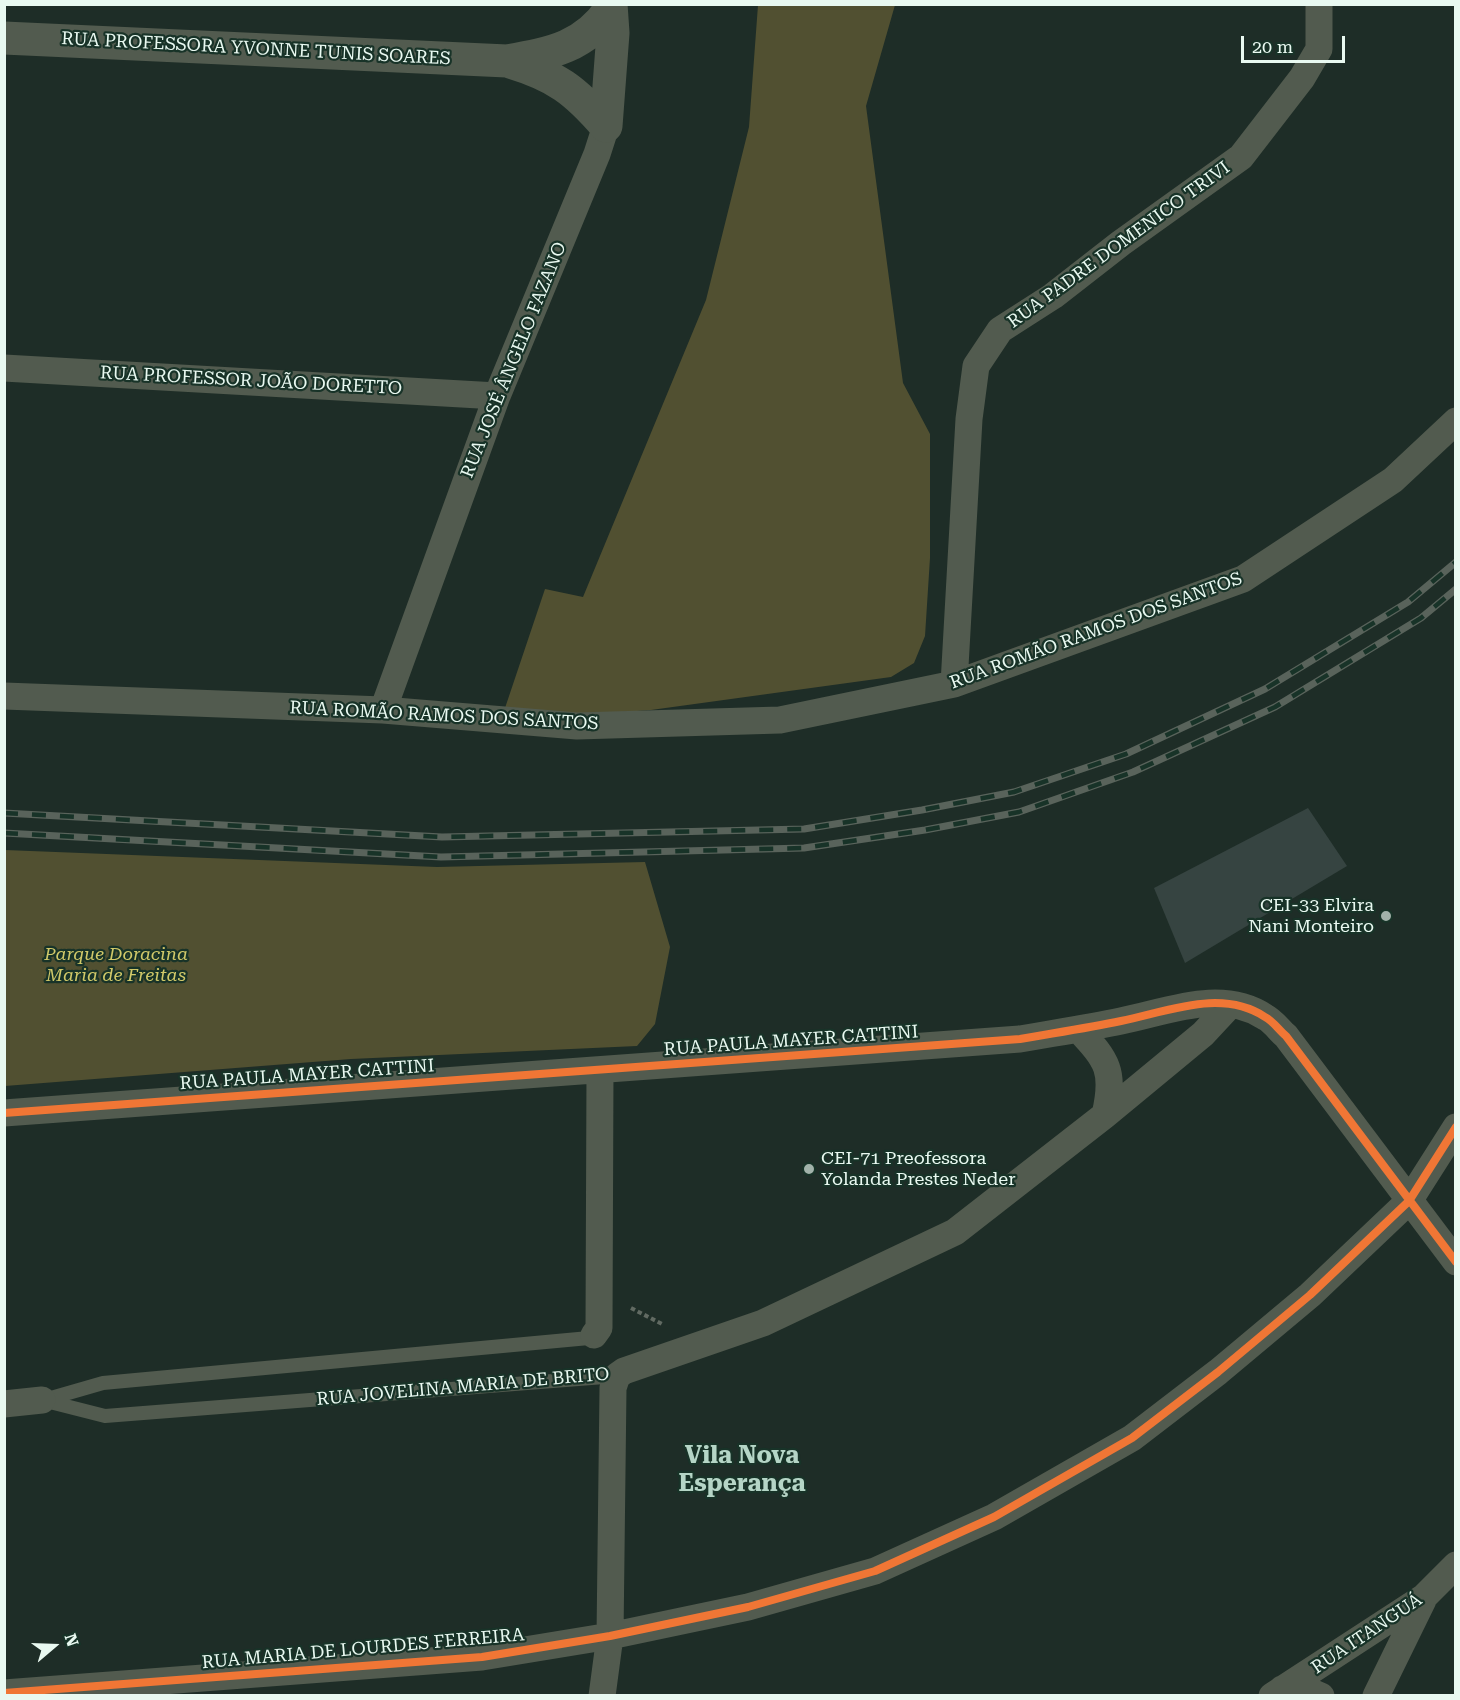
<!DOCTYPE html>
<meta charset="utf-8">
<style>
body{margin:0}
#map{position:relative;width:1460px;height:1700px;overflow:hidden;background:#1e2d27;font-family:"Roboto Serif",serif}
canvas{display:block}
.frame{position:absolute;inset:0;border:6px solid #e9f9f1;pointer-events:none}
.north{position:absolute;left:24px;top:1616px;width:60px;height:60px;-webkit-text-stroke:4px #183328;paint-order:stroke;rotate:71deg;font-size:16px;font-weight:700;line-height:24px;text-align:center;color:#e9f9f1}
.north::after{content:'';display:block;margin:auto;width:21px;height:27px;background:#e9f9f1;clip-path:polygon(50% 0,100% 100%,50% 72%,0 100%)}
.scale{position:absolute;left:1241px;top:36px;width:104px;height:27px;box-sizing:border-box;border:3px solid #e9f9f1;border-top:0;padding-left:8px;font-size:18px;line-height:21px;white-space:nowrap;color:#e9f9f1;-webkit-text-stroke:4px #183328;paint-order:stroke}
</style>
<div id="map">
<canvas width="1460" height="1700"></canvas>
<div class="frame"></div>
<div class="north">N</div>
<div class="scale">20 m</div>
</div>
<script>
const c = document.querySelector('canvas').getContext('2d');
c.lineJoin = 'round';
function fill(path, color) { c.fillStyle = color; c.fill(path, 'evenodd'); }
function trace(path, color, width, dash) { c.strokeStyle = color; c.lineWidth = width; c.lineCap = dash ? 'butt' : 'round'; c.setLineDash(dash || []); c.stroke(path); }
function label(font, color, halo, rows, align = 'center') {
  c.font = font + ' "Roboto Serif",serif'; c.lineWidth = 4.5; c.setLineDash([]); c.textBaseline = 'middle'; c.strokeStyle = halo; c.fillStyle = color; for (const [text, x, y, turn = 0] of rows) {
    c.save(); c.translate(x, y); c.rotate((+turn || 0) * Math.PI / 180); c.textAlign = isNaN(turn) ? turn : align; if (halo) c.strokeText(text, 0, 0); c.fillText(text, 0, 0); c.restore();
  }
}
fill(new Path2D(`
 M758 5H895L866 106 903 383 930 434V558L925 636 914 663 891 677 651 710 580 715 505 708 545 589 583 597 706 300 749 127Z
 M5 850 437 867 645 862 670 947 655 1024 637 1046 351 1059 5 1086Z`), '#515031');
fill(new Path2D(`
 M1308 808 1347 866 1185 963 1154 888Z`), '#364441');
trace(new Path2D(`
 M631 1308 662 1324`), '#616a62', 4, [4.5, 3]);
trace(new Path2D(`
 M42 1400 105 1416 617 1376
 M44 1400 103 1383 589 1338 594 1335`), '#525b4f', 14);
trace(new Path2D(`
 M4 368 497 396
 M954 684 969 419 976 366 1000 330 1053 296 1121 243 1241 157 1302 78 1319 49V4
 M4 696 383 710 577 726 780 720 954 684 1243 579 1393 480 1456 421
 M383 710 497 396 597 154 606 126
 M1078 1029C1108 1061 1115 1071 1105 1115
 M4 1113 1020 1039C1054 1033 1088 1028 1121 1021 1167 1012 1221 988 1265 1017 1273 1021 1279 1030 1286 1036L1456 1262
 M594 1335 599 1328 600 1070
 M4 1404 42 1400
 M1282 1689H1305L1321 1696
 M4 1693 482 1657 610 1636 748 1607 875 1571 994 1517 1132 1438 1218 1372 1310 1295 1409 1201 1456 1127
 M602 1696 610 1636 613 1388 617 1376 624 1371 763 1323 955 1232 1105 1115 1203 1034 1230 1005
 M1272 1696 1424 1597 1456 1565
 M1376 1696 1423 1600`), '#525b4f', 27);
trace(new Path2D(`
 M4 38 507 61C552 53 585 47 611 8
 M510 62C556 76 575 90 606 126
 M606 126 613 33 611 4`), '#525b4f', 33);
const rail = new Path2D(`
 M4 813 442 837 804 829 922 810 1014 792 1126 754 1265 689 1408 602 1456 562
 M4 833 441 857 804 848 925 830 1019 812 1133 772 1275 707 1421 618 1456 589`);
trace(rail, '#59635b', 7);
trace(rail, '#183328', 4.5, [14]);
trace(new Path2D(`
 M4 1113 1020 1039C1054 1033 1088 1028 1121 1021 1167 1012 1221 988 1265 1017 1273 1021 1279 1030 1286 1036L1456 1262
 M4 1693 482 1657 610 1636 748 1607 875 1571 994 1517 1132 1438 1218 1372 1310 1295 1409 1201 1456 1127`), '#f07635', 8);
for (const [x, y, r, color] of [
 [1386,916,6,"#a2b2aa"],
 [809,1169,6,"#a2b2aa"]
]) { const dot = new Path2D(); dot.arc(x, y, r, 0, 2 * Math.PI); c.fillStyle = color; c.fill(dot); trace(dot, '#183328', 2); }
label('18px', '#e9f9f1', '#183328', [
 ["RUA PROFESSORA YVONNE TUNIS SOARES",256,49,3],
 ["RUA PADRE DOMENICO TRIVI",1119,245,-36],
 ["RUA JOSÉ ÂNGELO FAZANO",514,360,-68],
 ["RUA PROFESSOR JOÃO DORETTO",251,381,3],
 ["RUA ROMÃO RAMOS DOS SANTOS",1096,631,-20],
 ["RUA ROMÃO RAMOS DOS SANTOS",444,716,3],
 ["RUA PAULA MAYER CATTINI",791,1041,-4],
 ["RUA PAULA MAYER CATTINI",307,1075,-4],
 ["RUA JOVELINA MARIA DE BRITO",463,1387,-5],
 ["RUA ITANGUÁ",1367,1634,-34],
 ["RUA MARIA DE LOURDES FERREIRA",363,1649,-5]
]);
label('18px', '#e9f9f1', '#183328', [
 ["CEI-33 Elvira",1374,906],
 ["Nani Monteiro",1374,927],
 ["CEI-71 Preofessora",821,1159,"left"],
 ["Yolanda Prestes Neder",821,1180,"left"]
], 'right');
label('italic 18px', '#d1c969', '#183328', [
 ["Parque Doracina",116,955],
 ["Maria de Freitas",116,976]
]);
label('bold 24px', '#b5d5c6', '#183328', [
 ["Vila Nova",742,1456],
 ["Esperança",742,1484]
]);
</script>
